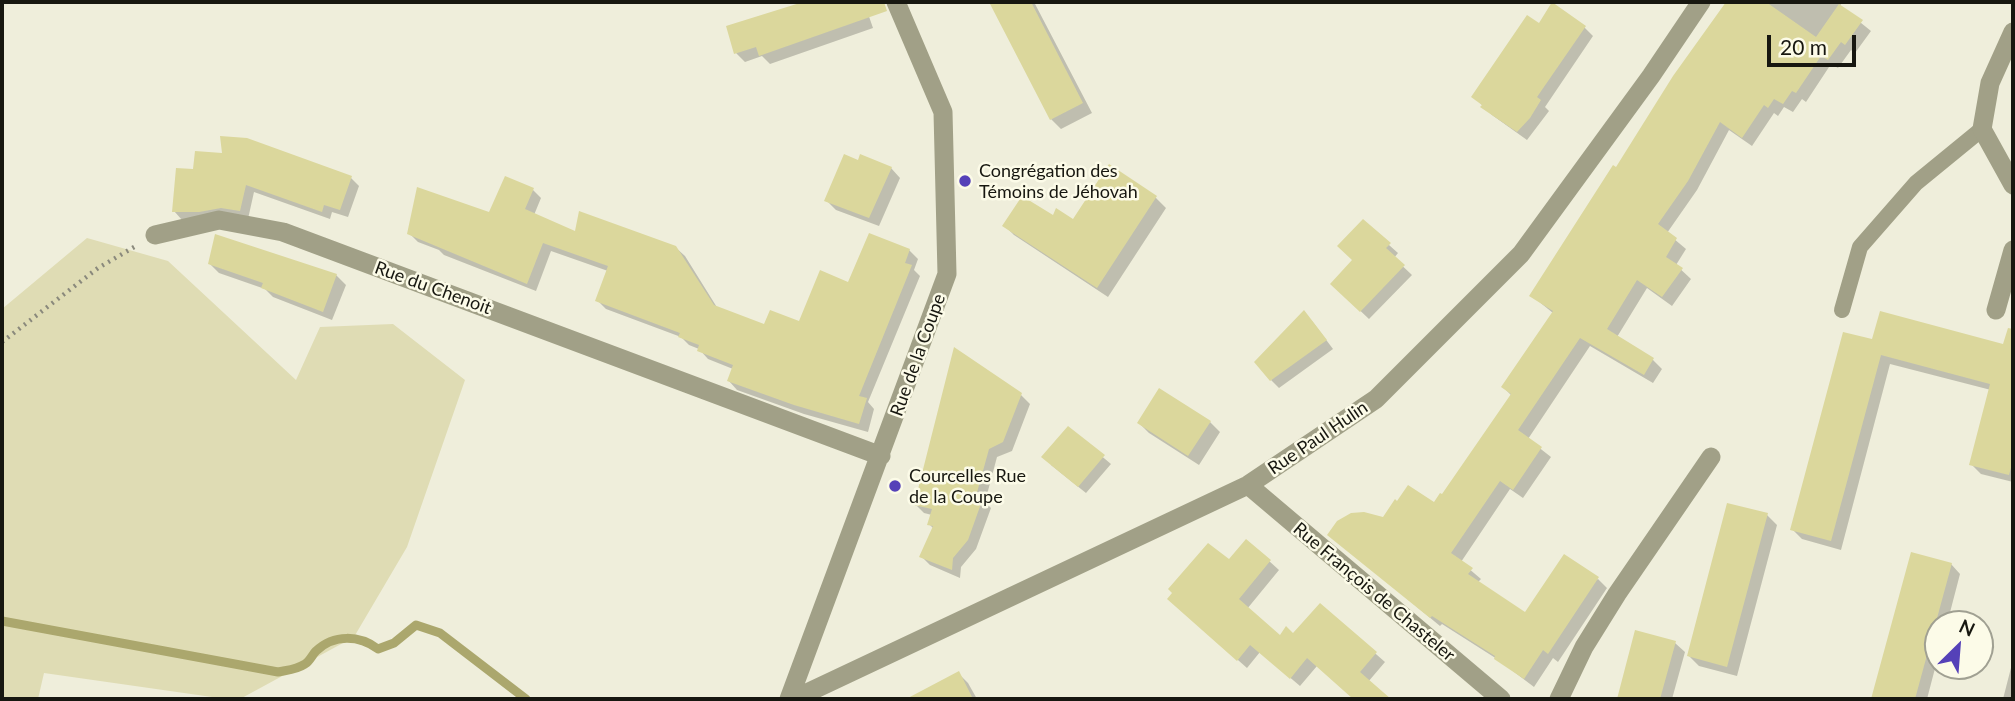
<!DOCTYPE html>
<meta charset="utf-8">
<style>
body{margin:0}
#map{position:relative;width:2015px;height:701px;overflow:hidden;background:#efeedb;font-family:Lato,sans-serif}
canvas{display:block}
.frame{position:absolute;inset:0;border:4px solid #171710;pointer-events:none}
.north{position:absolute;left:1924px;top:610px;width:70px;height:70px;box-sizing:border-box;background:#fcfbe8;border:2px solid #a0a092;border-radius:50%;rotate:25deg;font-size:19px;font-weight:700;line-height:28px;text-align:center;color:#171710}
.north::after{content:'';display:block;margin:auto;width:24px;height:32px;background:#5541b8;clip-path:polygon(50% 0,100% 100%,50% 72%,0 100%)}
.scale{position:absolute;left:1767px;top:35px;width:89px;height:32px;box-sizing:border-box;border:4px solid #171710;border-top:0;padding-left:9px;font-size:21px;line-height:24px;white-space:nowrap;color:#171710;-webkit-text-stroke:5px #fcfbe8;paint-order:stroke}
</style>
<div id="map">
<canvas width="2015" height="701"></canvas>
<div class="frame"></div>
<div class="north">N</div>
<div class="scale">20 m</div>
</div>
<script>
const c = document.querySelector('canvas').getContext('2d');
c.lineJoin = 'round';
function fill(path, color) { c.fillStyle = color; c.fill(path, 'evenodd'); }
function trace(path, color, width, dash) { c.strokeStyle = color; c.lineWidth = width; c.lineCap = dash ? 'butt' : 'round'; c.setLineDash(dash || []); c.stroke(path); }
function label(font, color, halo, rows, align = 'center') {
  c.font = font + ' Lato,sans-serif'; c.lineWidth = 5; c.setLineDash([]); c.textBaseline = 'middle'; c.strokeStyle = halo; c.fillStyle = color; for (const [text, x, y, turn = 0] of rows) {
    c.save(); c.translate(x, y); c.rotate((+turn || 0) * Math.PI / 180); c.textAlign = isNaN(turn) ? turn : align; if (halo) c.strokeText(text, 0, 0); c.fillText(text, 0, 0); c.restore();
  }
}
fill(new Path2D(`
 M87 238 168 261 296 380 320 327 393 324 465 380 407 547 354 637 240 699H226L44 673 38 699H2V309Z`), '#dfdcb4');
fill(new Path2D(`
 M806 2H864L873 28 770 64 762 56 745 62 736 53Z
 M990 2H1034L1092 113 1061 129 1051 119Z
 M1728 2H1842L1840 6 1871 31 1855 53 1851 50 1838 68 1831 64 1806 102 1802 99 1793 112 1784 107 1778 116 1774 113 1752 146 1729 130 1697 190 1667 233 1686 249 1676 265 1691 279 1672 306 1647 288 1617 337 1653 360 1662 369 1653 383 1590 346 1528 439 1551 457 1523 498 1510 489 1461 562 1481 579 1478 582 1526 615 1598 579 1607 588 1558 662 1553 658 1534 687 1497 659 1442 624 1440 626 1330 535 1434 505 1443 497 1512 396 1503 387 1553 313 1532 296 1617 169 1675 77Z
 M1584 27 1593 36 1545 107 1549 111 1527 140 1492 115 1473 96Z
 M859 162 891 168 900 178 879 226 836 210 826 200Z
 M1109 167 1156 198 1166 208 1108 297 1014 235 1004 225 1054 217 1074 222Z
 M178 170 351 178 359 186 348 217 332 212 330 219 254 192 248 219 182 220 174 211Z
 M533 190 541 198 534 215 576 234 675 247 685 256 718 309 765 327 800 323 849 284 909 250 918 259 914 270 920 276 868 402 874 409 868 432 804 414 737 390 729 381 733 369 708 359 699 349 689 345 681 337 606 309 597 300 608 271 551 251 536 291 444 255 439 250 418 242 409 233 490 215Z
 M1363 222 1398 253 1394 258 1412 275 1369 319 1332 284 1355 261Z
 M209 263 336 275 346 285 332 320 273 297 265 289 219 273Z
 M1312 321 1333 349 1279 388 1271 380Z
 M2013 340V482L1981 474 1971 464 1991 390 1890 364 1841 550 1802 539 1792 529 1873 341 2011 348Z
 M1021 395 1030 404 1012 451 997 457 985 502 991 508 976 549 961 567 960 578 930 565 921 556 934 529 929 524 932 515 924 513 916 505Z
 M1210 422 1220 432 1199 465 1149 433 1139 423Z
 M1068 428 1111 464 1086 493 1051 465Z
 M1767 515 1777 525 1737 676 1699 666 1689 656Z
 M1247 541 1279 570 1247 609 1280 637 1294 635 1320 605 1385 662 1368 682 1389 699H1355L1317 666 1300 686 1260 652 1247 668 1178 607 1229 561Z
 M1912 554 1951 564 1960 574 1947 624H1938V657L1927 699H1873Z
 M1636 633 1675 643 1685 652 1672 699H1619Z
 M2013 660V699H2003Z
 M958 673 968 683 977 699H911Z`), '#0003');
trace(new Path2D(`
 M2 621 278 672C287 670 296 670 305 664 310 661 312 655 316 651 334 634 359 635 378 649L394 643 416 625 440 633 526 699`), '#aba76d', 9);
fill(new Path2D(`
 M803 2H884L887 11 759 56 756 47 734 54 726 26Z
 M989 2H1031L1083 103 1050 120Z
 M1552 2 1586 26 1537 97 1541 100 1530 118 1517 132 1480 107 1482 105 1471 97 1527 15 1539 23Z
 M1726 2H1766L1816 37 1839 4 1863 20 1845 45 1841 42 1828 60 1821 56 1796 93 1792 91 1783 104 1774 99 1768 108 1764 105 1742 138 1720 122 1688 181 1658 224 1677 238 1666 257 1683 268 1662 297 1637 280 1607 329 1654 358 1644 375 1580 338 1518 430 1542 447 1513 490 1500 481 1451 553 1473 568 1468 574 1525 612 1564 554 1599 577 1548 654 1543 650 1524 679 1494 659 1495 656 1432 616 1430 618 1327 535 1337 521 1351 513 1364 512 1383 517 1395 499 1397 501 1408 485 1434 502 1440 493 1442 494 1511 394 1501 387 1553 311 1529 296 1613 165 1616 167 1673 76Z
 M220 136 247 138 352 176 340 210 324 205 322 212 246 185 240 211 221 208 199 212H172L176 168 193 169 195 151 222 153Z
 M844 154 858 160 860 154 892 167 869 218 824 201Z
 M1109 164 1157 196 1097 288 1002 226 1022 196 1053 215 1056 208 1073 219Z
 M505 176 534 188 525 209 575 231 579 211 676 246 714 305 764 324 770 310 799 321 820 270 848 282 869 233 910 249 905 263 912 265 859 396 867 398 859 424 794 405 727 381 733 365 697 351 699 345 678 337 680 333 595 301 608 266 543 243 527 284 407 234 417 187 489 212Z
 M1363 219 1391 243 1386 248 1405 265 1360 312 1330 284 1352 260 1337 246Z
 M215 234 337 274 323 312 261 288 263 283 208 264Z
 M1304 310 1327 340 1270 381 1254 362Z
 M1880 311 2003 344 2008 328 2013 329V460L2009 475 1969 465 1990 384 1881 355 1831 541 1790 530 1843 332 1872 339Z
 M954 347 1022 393 1003 442 989 449 976 496 983 498 968 540 953 558 952 570 919 557 933 526 927 525 932 509 914 505Z
 M1159 388 1211 421 1188 456 1137 423Z
 M1068 426 1105 455 1078 487 1041 457Z
 M1727 503 1768 513 1727 667 1687 656Z
 M1246 539 1271 560 1239 599 1280 635 1286 626 1293 633 1320 603 1377 652 1360 672 1391 699H1353L1307 658 1290 679 1250 645 1237 661 1167 599 1172 593 1168 589 1208 543 1229 559Z
 M1911 552 1952 563 1915 699H1871Z
 M1635 630 1676 641 1660 699H1617Z
 M959 671 973 699H906Z`), '#dbd79c');
trace(new Path2D(`
 M2 342 98 268 136 246`), '#8a897c', 4.5, [2, 5]);
trace(new Path2D(`
 M1842 310 1860 247 1916 183 1982 129`), '#a1a087', 16);
trace(new Path2D(`
 M2013 32 1990 83 1982 129 2013 185
 M155 235 219 220 283 232 881 456
 M1996 310 2013 250
 M1248 485 1501 699
 M789 699 947 274 943 112 896 2
 M794 699 1248 485 1376 399 1521 254 1651 76 1701 2
 M1559 699 1584 647 1617 594 1711 457`), '#a1a087', 19);
for (const [x, y, r, color] of [
 [965,181,7,"#5541b8"],
 [895,486,7,"#5541b8"]
]) { const dot = new Path2D(); dot.arc(x, y, r, 0, 2 * Math.PI); c.fillStyle = color; c.fill(dot); trace(dot, '#fcfbe8', 2.5); }
label('18px', '#171710', '#fcfbe8', [
 ["Congrégation des",979,171],
 ["Témoins de Jéhovah",979,192],
 ["Courcelles Rue",909,476],
 ["de la Coupe",909,497]
], 'left');
label('18px', '#171710', '#fcfbe8', [
 ["Rue du Chenoit",433,288,20],
 ["Rue de la Coupe",918,355,-70],
 ["Rue Paul Hulin",1318,438,-34],
 ["Rue François de Chasteler",1374,592,40]
]);
</script>
